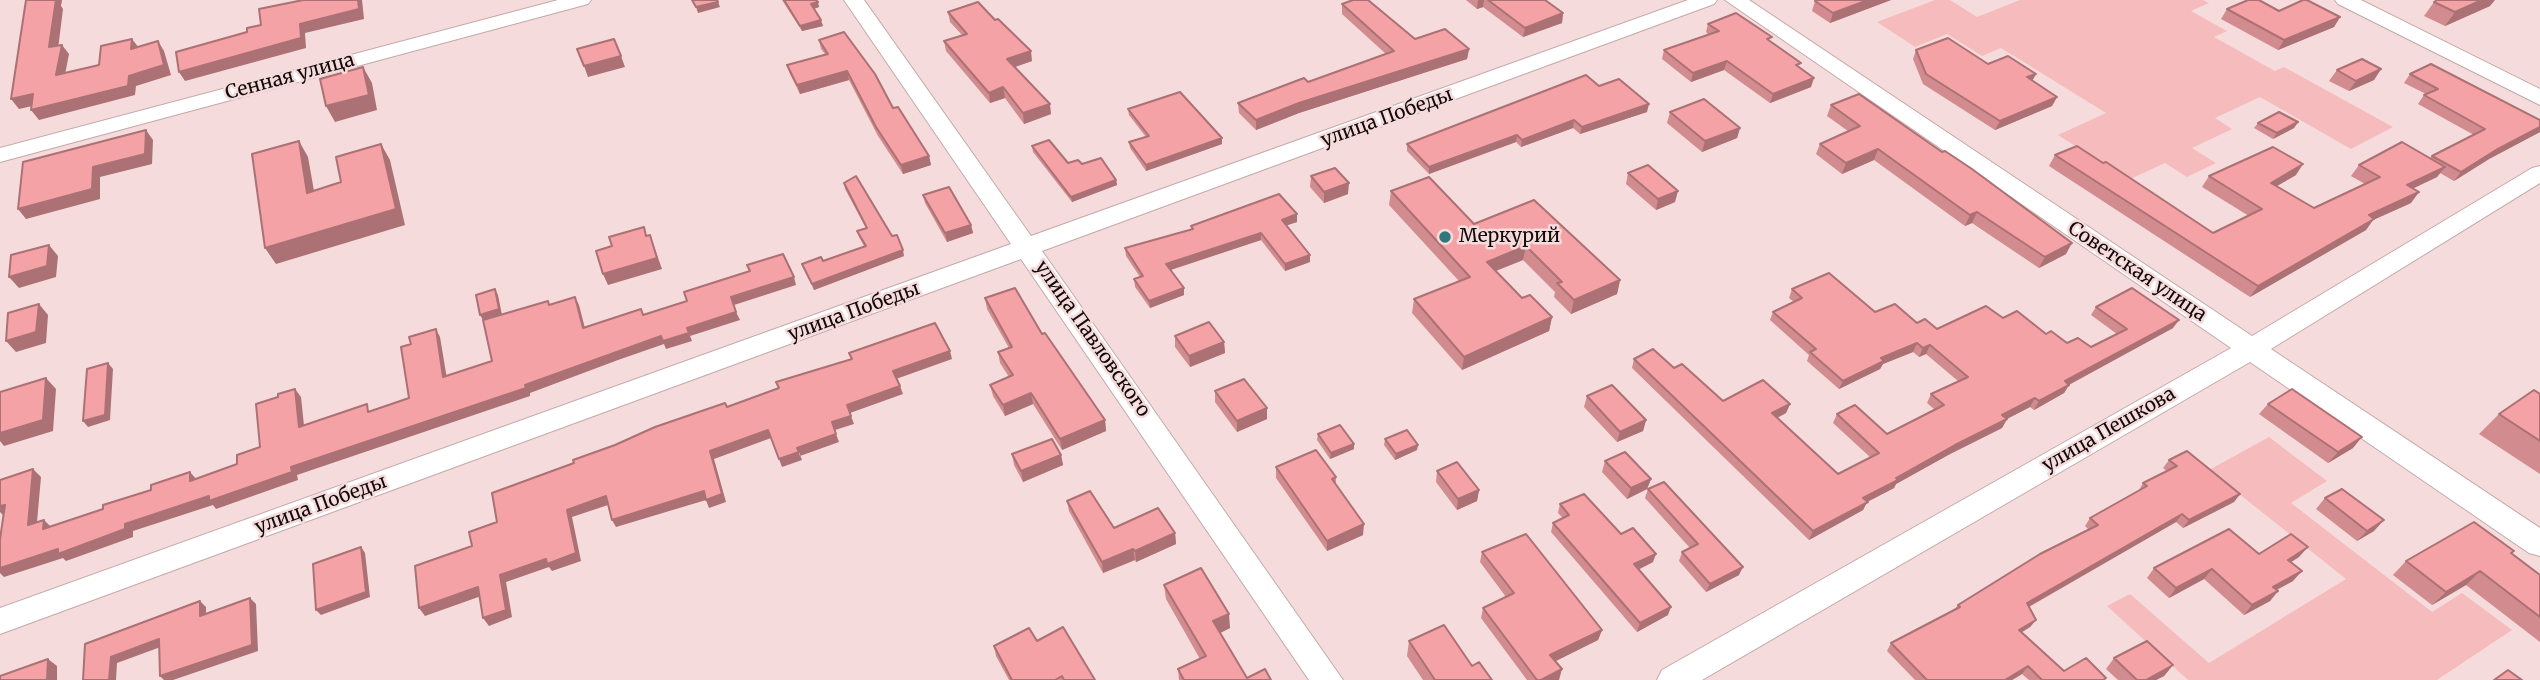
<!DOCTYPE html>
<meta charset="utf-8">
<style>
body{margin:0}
canvas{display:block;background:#f5dbdb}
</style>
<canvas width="2540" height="680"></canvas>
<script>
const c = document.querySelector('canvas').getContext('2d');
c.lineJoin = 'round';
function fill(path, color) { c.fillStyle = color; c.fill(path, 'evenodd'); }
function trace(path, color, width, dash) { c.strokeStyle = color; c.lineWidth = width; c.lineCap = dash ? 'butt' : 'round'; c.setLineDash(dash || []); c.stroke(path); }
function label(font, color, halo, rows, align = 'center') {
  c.font = font + ' Merriweather,serif'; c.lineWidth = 5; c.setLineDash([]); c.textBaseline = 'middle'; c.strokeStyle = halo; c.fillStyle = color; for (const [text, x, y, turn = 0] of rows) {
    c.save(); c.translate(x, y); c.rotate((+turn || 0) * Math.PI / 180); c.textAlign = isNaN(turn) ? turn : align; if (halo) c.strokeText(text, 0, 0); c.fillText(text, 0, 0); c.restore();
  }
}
fill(new Path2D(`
 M1935 0H1950L1977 17 2020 0H2203L2209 3 2191 11 2227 31 2214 37 2275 71 2284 67 2393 127 2351 149 2260 97 2215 118 2232 129 2192 148 2216 163 2187 177 2165 163 2128 180 2058 135 2106 113 2001 48 1982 56 1947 34 1915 47 1877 22Z
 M2269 437 2327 481 2291 503 2432 612 2462 593 2512 630 2437 680H2188L2107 606 2130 594 2209 663 2346 579 2209 470Z`), '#f6bcbd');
const minor = new Path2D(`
 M558 0H591L588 4 0 162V148Z
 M844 0H864L1031 236 1688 0H1717L1714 4 1042 251 1343 680H1309L1021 259 0 634V608L1011 244Z
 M1725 0H1749L2252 336 2532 168 2540 166V183L2271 349 2540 528V556L2529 553 2250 362 1702 680H1657L1662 670 2231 348Z
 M2335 0H2361L2540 89V105L2338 4Z`);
trace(minor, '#c3a9aa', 2);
fill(minor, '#fff');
fill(new Path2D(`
 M782 0H816L819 7 814 9 823 26 802 31Z
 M1466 0H1545L1563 13 1562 23 1523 37 1483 7 1477 9Z
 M1817 0H1891L1830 23 1812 11 1815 1Z
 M2434 2 2490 6 2445 26 2424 16Z
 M1342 4 1415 39 1469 49 1467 59 1299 113 1256 130 1239 113 1238 103 1308 82 1386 54 1342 14Z
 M2227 9 2279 11 2340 17 2334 27 2278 50 2221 19Z
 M948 12 1032 61 1015 67 1051 114 1024 124 1005 98 990 103 946 51 944 41 962 35 950 22Z
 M1708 24 1770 42 1799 68 1811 87 1770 103 1724 70 1691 82 1662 59 1664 50 1709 35 1706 32Z
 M819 40 893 108 929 156 931 165 903 174 878 136 849 80 800 94 790 74 787 65 825 54 821 49Z
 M1916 50 2036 74 2032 81 2057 97 2052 106 1995 130 1923 84 1913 59Z
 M2381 69 2374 80 2349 91 2329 81 2337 70Z
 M2410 74 2540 120V132L2489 159 2454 181 2440 173 2437 177 2414 188 2411 203 2373 220 2366 230 2250 297 2049 166 2055 155 2103 163 2213 233 2249 216 2202 187 2209 176 2296 175 2277 186 2314 208 2365 184 2351 176 2359 165 2430 158 2432 156 2474 135 2418 104 2424 95 2426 94 2404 83Z
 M1599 86 1647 112 1580 134 1573 128 1521 147 1516 142 1429 174 1407 151V144Z
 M1831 105 2066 254 2039 268 1972 223 1965 226 1874 160 1842 174 1816 154 1820 144 1848 131 1827 116Z
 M1128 109 1222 138V144L1146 171 1130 148 1129 142 1146 137 1129 115Z
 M1670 112 1740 128 1737 138 1702 152 1667 123Z
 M2298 122 2294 128 2273 139 2254 128 2258 123Z
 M1032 146 1068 163 1082 164 1116 180 1117 185 1072 202 1033 152Z
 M1628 173 1675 202 1656 210 1626 184Z
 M1311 176 1348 194 1324 203 1310 187Z
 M844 183 904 256 814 290 802 264 823 261 864 246 859 237 857 231 866 228 845 189Z
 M1391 191 1620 280 1617 294 1571 314 1554 297 1555 292 1523 260 1496 271 1522 298 1552 317 1549 331 1462 370 1412 313 1414 299 1459 281 1389 205Z
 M923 195 971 225 973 233 947 242 925 203Z
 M1297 214V222L1287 225 1310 255V262L1285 271 1261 240 1171 270 1184 288V295L1150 308 1135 287 1134 279 1140 277 1126 256 1125 248 1192 229 1191 226Z
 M1792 289 1937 329 2003 318 2046 334 2067 343 2091 347 2117 334 2091 315 2096 307 2173 328 2069 385 2064 393 2034 410 2030 407 2007 419 2002 428 1950 454 1896 484 1894 488 1867 502 1863 510 1809 540 1632 368 1634 359 1674 368 1723 401 1790 404 1786 413 1777 418 1838 474 1870 457 1833 423 1837 414 1887 434 1935 410 1927 403 1931 394 1958 381 1926 354 1919 357 1913 352 1883 364 1880 369 1839 389 1807 361 1809 355 1770 320 1773 312 1794 302 1789 298Z
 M985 298 1042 334 1105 420 1106 431 1062 450 1033 404 1005 416 993 396 990 385 1009 377 1000 363 998 352 1009 348 987 309Z
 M1175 336 1224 342 1225 353 1190 367 1175 347Z
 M1215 391 1267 419 1237 432 1215 402Z
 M2540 394V474L2479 434 2499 414Z
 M1587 396 1646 420 1643 431 1617 442 1584 407Z
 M2268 404 2353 448 2328 463 2259 414Z
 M1318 434 1354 449 1330 459 1317 440Z
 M1385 439 1417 450 1395 460 1384 445Z
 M1012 454 1061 455 1063 465 1023 482 1014 465Z
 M2169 460 2240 494 2234 502 2183 528 2176 522 2029 607 2036 620 2030 627 2022 632 2064 671 2104 680H2029L2022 674 2012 680H1915L1887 651 1891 643 1954 610 1958 605 2088 529 2085 526 2090 518 2138 492 2143 483 2167 471 2163 468Z
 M1605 461 1651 479 1647 489 1627 499 1602 472Z
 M1276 467 1336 477V485L1363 535 1327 551 1276 478Z
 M1437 471 1479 490 1477 501 1457 510 1436 482Z
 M1648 489 1739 575 1706 592 1679 561 1682 552 1690 548 1645 498Z
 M2325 498 2374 531 2357 541 2316 509Z
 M1067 501 1114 528 1175 533 1176 544 1136 562 1135 560 1103 573 1069 511Z
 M1560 504 1621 534 1653 562 1638 570 1668 615 1637 632 1551 532 1553 523 1563 518 1558 513Z
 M1482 552 1602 630 1598 640 1555 661 1559 680H1527L1481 618 1483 608 1506 597 1480 562Z
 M2511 553 2540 575V642L2466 585 2432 605 2393 575 2406 561Z
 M2259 554 2299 557 2291 562 2293 581 2277 590 2278 591 2270 601 2244 615 2204 579 2169 598 2147 578 2154 568Z
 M1164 585 1230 628 1220 633 1247 678 1271 680H1179L1178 669 1200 659 1166 599Z
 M1037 641 1095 680H1009L996 656 994 646Z
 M1409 641 1472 666 1492 680H1423L1407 656Z
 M2114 658 2173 665 2164 676 2156 680H2118L2106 669Z`), '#d28b8e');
fill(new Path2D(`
 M54 0H62L61 6 63 9 57 57 49 47Z
 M358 0H362L364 19 305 33 306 48 185 81 179 72Z
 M1478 0H1484L1483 7 1477 9Z
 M1868 0H1891L1830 23 1833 13Z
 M2482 0H2495L2490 6 2445 26 2455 12Z
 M718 2 720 7 698 13 696 7Z
 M818 2 819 7 813 9 811 4Z
 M1563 13 1562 23 1523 37 1525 28Z
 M2340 17 2334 27 2278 50 2284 40Z
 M821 20 823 26 802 31 800 26Z
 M132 39 139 48 131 49Z
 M158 41 164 51 171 75 136 86 135 95 39 120 31 110 129 76Z
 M62 45 69 54 63 85 56 75Z
 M1469 49 1467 59 1299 113 1256 130V120L1299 103Z
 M1031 51 1032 61 1009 69 1007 59Z
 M621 56 625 67 588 77 584 66Z
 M1727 61 1724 70 1691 82 1693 73Z
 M363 67 372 83 377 110 335 122 326 106Z
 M2381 69 2374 80 2349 91 2356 81Z
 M847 71 849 80 800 94 797 85Z
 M2036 74 2031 83 2027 77Z
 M1814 78 1811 87 1770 103 1773 94Z
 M1003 87 1005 98 990 103 989 93Z
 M33 94 41 104 19 109 11 99Z
 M2057 97 2052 106 1995 130 2000 121Z
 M1050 104 1051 114 1024 124 1023 113Z
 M1649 104 1647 112 1580 134 1582 127Z
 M1574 120 1573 128 1521 147 1522 140Z
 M2298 122 2294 128 2273 139 2277 133Z
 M2540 127V132L2489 159 2454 181 2461 172 2496 150Z
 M1740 128 1737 138 1702 152 1705 141Z
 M146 130 153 140 152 164 100 177V199L26 219 18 209 93 167Z
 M1517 135 1516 142 1429 174V167Z
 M1222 138V144L1146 171V165Z
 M299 141 308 157 317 208 307 193Z
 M381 144 390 160 405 225 276 264 265 248 396 209Z
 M1878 149 1874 160 1842 174 1846 163Z
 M929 156 931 165 903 174 901 165Z
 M2303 164 2296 175 2263 194 2271 183Z
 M2445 167 2437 177 2399 195 2407 185Z
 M1116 180 1117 185 1072 202 1071 197Z
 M1349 183 1348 194 1324 203V192Z
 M1678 191 1675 202 1656 210 1658 199Z
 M2419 192 2411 203 2373 220 2366 230 2250 297 2258 286 2369 215Z
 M1977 212 1972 223 1965 226 1970 215Z
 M1297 214V222L1282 227V220Z
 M971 225 973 233 947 242 945 233Z
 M1261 233V240L1167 271 1166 264Z
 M650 235 662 269 608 285 603 274Z
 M2072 243 2066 254 2039 268 2045 257Z
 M49 245 58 256 56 277 19 288 9 277Z
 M1526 246 1523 260 1485 275 1487 262Z
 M903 250 904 256 814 290 812 284Z
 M1310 255V262L1285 271V264Z
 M794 277 796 285 734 305 731 297Z
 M1620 280 1617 294 1571 314 1574 300Z
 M1184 288V295L1150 308 1149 301Z
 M495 289 498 295 502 315 483 320 480 315Z
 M575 297 579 305 587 336 583 328Z
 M39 304 48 315 46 343 16 352 6 341Z
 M736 312 740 320 690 336 687 328Z
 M1552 317 1549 331 1462 370 1464 357Z
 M2179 320 2173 328 2059 390 2069 385 2064 393 2034 410 2039 401 2065 381Z
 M436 329 440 337 448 385 443 377Z
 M689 333 692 341 666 349 664 344 618 360 530 393V396L297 475 298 480 216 509 213 505 133 531V537L66 561 63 558 4 577 0 573V568L125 524 291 467 614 352 661 336Z
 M1224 342 1225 353 1190 367 1189 356Z
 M1917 343 1913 352 1883 364 1880 369 1839 389 1843 381 1881 358Z
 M1930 345 1926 354 1919 357 1923 348Z
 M950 351 952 359 896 379 893 371Z
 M108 363 113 369 110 420 88 427 83 421Z
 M46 378 56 389 53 431 4 446 0 441V433Z
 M900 386 903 394 850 413 847 405Z
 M295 389 301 397 305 435 299 427Z
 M1031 393 1033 404 1005 416 1003 405Z
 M2035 398 2030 407 1997 424 2002 415Z
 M1790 404 1786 413 1769 422 1772 413Z
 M1267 408V419L1237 432V421Z
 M851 416 854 424 835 430 832 422Z
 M2007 419 2002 428 1950 454 1896 484 1894 488 1867 502 1863 510 1809 540 1813 531 1863 498 1955 445Z
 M1105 420 1106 431 1062 450 1060 439Z
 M1646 420 1643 431 1617 442 1620 432Z
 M768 430 771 438 714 459 726 502 709 508 706 500 616 527 612 520 710 451Z
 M836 434 839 442 800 456 797 448Z
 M2362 437 2353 448 2328 463 2338 452Z
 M1354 444V449L1330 459 1331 453Z
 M1418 445 1417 450 1395 460 1396 454Z
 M799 452 802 460 782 467 779 459Z
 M1061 455 1063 465 1023 482 1021 471Z
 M33 469 41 477 36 533 28 525Z
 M190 472 197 480 190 481Z
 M1651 479 1647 489 1627 499 1631 488Z
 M1479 490 1477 501 1457 510 1458 499Z
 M2240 494 2234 502 2183 528 2189 520Z
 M606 496 611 504 572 517 581 561 552 571 549 567 506 582 512 617 489 626 483 618 500 575 567 510Z
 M5 505 4 516 0 512V506Z
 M2182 514 2176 522 2021 611 2027 603Z
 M44 520 52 528 43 529Z
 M2384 520 2374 531 2357 541 2367 531Z
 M1364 524 1363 535 1327 551V541Z
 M1175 533 1176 544 1136 562 1135 551Z
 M361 547 365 553 370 597 321 615 316 610Z
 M2308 547 2299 557 2280 569 2288 560Z
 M1133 549 1135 560 1103 573 1102 562Z
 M1656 554 1653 562 1631 573 1634 564Z
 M1743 567 1739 575 1706 592 1710 584Z
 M2212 569 2204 579 2169 598 2176 588Z
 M2302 571 2293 581 2264 596 2273 587Z
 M2480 571 2466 585 2432 605 2446 592Z
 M478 587 484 595 425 616 419 608Z
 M2278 591 2270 601 2244 615 2252 605Z
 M250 598 256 604 258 651 173 680H164L160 676Z
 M200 601 206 607V622L200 616Z
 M1671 607 1668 615 1637 632 1640 623Z
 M1229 614 1230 628 1214 636 1213 621Z
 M2036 620 2030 627 2014 637 2019 630Z
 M1602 630 1598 640 1548 665 1550 655Z
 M159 639 166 645 117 663 116 680H109L111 657Z
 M48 659 57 666V680H47Z
 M2173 665 2164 676 2156 680H2146Z
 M2028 666 2022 674 2012 680H2005Z
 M1562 669 1559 680H1541Z`), '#ab7174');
const building = new Path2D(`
 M26 0H56L49 47 62 45 56 75 99 65 101 46 132 39 131 49 158 41 164 65 129 76 128 86 31 110 33 94 11 99Z
 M303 0H358L359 9 300 24 301 38 179 72 176 52 247 32V28L261 25 259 9Z
 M692 0H717L718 2 696 7Z
 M784 0H816L818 2 811 4 821 20 800 26Z
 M1353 0H1368L1415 39 1445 29 1469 49 1299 103 1256 120 1238 103 1304 78 1308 82 1394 51 1342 4Z
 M1488 0H1545L1563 13 1525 28Z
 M1817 0H1868L1833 13 1815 1Z
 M2248 0H2259L2279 11 2303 0H2307L2340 17 2284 40 2227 9Z
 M2437 0H2482L2455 12 2434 2Z
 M978 2 995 20 998 19 1031 51 1007 59 1050 104 1023 113 1003 87 989 93 944 41 967 34 948 12Z
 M1736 13 1772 37 1767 39 1801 63 1796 65 1814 78 1773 94 1727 61 1693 73 1664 50 1719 31 1708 24Z
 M844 32 875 74 893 108 898 107 929 156 901 165 876 127 847 71 797 85 787 65 828 54 819 40Z
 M1948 38 1988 64 2008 56 2036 74 2027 77 2057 97 2000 121 1926 74 1916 50Z
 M614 39 621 56 584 66 577 49Z
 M2362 59 2381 69 2356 81 2337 70Z
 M2431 64 2540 120V127L2496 150 2461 172 2432 156 2485 129 2424 95 2438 89 2410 74Z
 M363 67 369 95 326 106 320 79Z
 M1586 75 1599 86 1619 79 1649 104 1582 127 1574 120 1522 140 1517 135 1429 167 1407 144Z
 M1180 92 1222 138 1146 165 1129 142 1149 136 1128 109Z
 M1859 94 1942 152 1945 151 1972 169 2072 243 2045 257 1977 212 1970 215 1878 149 1846 163 1820 144 1860 126 1831 105Z
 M1704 99 1740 128 1705 141 1670 112Z
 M2279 112 2298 122 2277 133 2258 123Z
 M146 130 145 154 93 167 92 189 18 209 23 162Z
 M1049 140 1068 163 1078 160 1082 164 1101 158 1116 180 1071 197 1032 146Z
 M299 141 307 193 341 182 336 157 381 144 396 209 265 248 252 154Z
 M2402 142 2445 167 2407 185 2419 192 2369 215 2374 219 2258 286 2055 155 2077 146 2103 163 2106 162 2213 233 2262 209 2209 176 2273 147 2303 164 2271 183 2314 208 2380 177 2359 165Z
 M1648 165 1678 191 1658 199 1628 173Z
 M1335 168 1349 183 1324 192 1311 176Z
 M856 176 892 236 897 235 903 250 812 284 802 264 821 257 823 261 866 246 857 231 867 228 844 183Z
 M1429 177 1474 224 1534 200 1620 280 1574 300 1557 283 1562 282 1526 246 1487 262 1522 298 1530 295 1552 317 1464 357 1414 299 1470 277 1391 191Z
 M949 187 971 225 945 233 923 195Z
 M1279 194 1297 214 1282 220 1310 255 1285 264 1261 233 1166 264 1184 288 1149 301 1134 279 1143 276 1125 248 1193 229 1191 226Z
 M644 227 646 236 650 235 657 258 603 274 596 251 612 246 609 237Z
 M49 245 47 266 9 277 11 255Z
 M783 254 794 277 731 297 736 312 687 328 689 333 663 341 661 336 525 385 526 388 291 467 292 472 209 501V496L125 524V529L58 554V549L0 568V539L5 505 0 506V480L33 469 28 525 44 520 43 529 103 509V505L151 490V485L190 472V481L237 464V455L260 447 256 404 278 397V394L295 389 299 427 367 404 368 412 409 398 401 347 411 344 409 337 436 329 443 377 492 361 483 320 548 301 549 305 575 297 583 328 641 309 643 315 687 301 684 292 750 271 747 265Z
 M1829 273 1875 312 1895 304 1917 323 1925 319 1937 329 1986 306 2003 318 2017 311 2046 334 2051 331 2067 343 2078 338 2091 347 2127 329 2096 307 2132 288 2179 320 2065 381 2069 385 2039 401 2035 398 2002 415 2007 419 1955 445 1896 478 1898 480 1863 498 1868 502 1813 531 1634 359 1653 349 1674 368 1682 364 1723 401 1763 380 1790 404 1772 413 1838 474 1879 453 1837 414 1855 405 1887 434 1944 405 1931 394 1968 377 1930 345 1923 348 1917 343 1881 358 1884 361 1843 381 1810 352 1816 349 1773 312 1802 298 1792 289Z
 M1015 288 1042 334 1045 333 1105 420 1060 439 1031 393 1003 405 990 385 1013 375 998 352 1012 347 985 298Z
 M495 289 499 309 480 315 476 295Z
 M39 304 36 332 6 341 8 313Z
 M1209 322 1224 342 1189 356 1175 336Z
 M935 323 950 351 893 371 900 386 847 405 851 416 832 422 836 434 797 448 799 452 779 459 768 430 710 451 722 494 706 500 704 491 612 520 606 496 567 510 576 553 547 564 546 559 500 575 506 610 483 618 478 587 419 608 415 566 472 546 469 532 497 522 492 493 574 463 573 460 615 445 655 427 725 403 727 407 779 388 776 382 852 359 849 353Z
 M108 363 105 415 83 421 87 369Z
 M46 378 43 420 0 433V392Z
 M1244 379 1267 408 1237 421 1215 391Z
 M1612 385 1646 420 1620 432 1587 396Z
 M2292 389 2362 437 2338 452 2268 404Z
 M2534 390 2540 394V441L2499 414Z
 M1340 425 1354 444 1331 453 1318 434Z
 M1407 430 1418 445 1396 454 1385 439Z
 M1052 439 1061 455 1021 471 1012 454Z
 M1316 450 1336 477 1332 479 1364 524 1327 541 1276 467Z
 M2187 451 2240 494 2189 520 2182 514 2027 603 2036 620 2019 630 2064 671 2086 658 2106 678 2103 680H2042L2028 666 2005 680H1927L1891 643 1960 607 1958 605 2040 554 2098 525 2090 518 2147 486 2143 483 2177 466 2169 460Z
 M1625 452 1651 479 1631 488 1605 461Z
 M1457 462 1479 490 1458 499 1437 471Z
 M1664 482 1743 567 1710 584 1682 552 1698 544 1648 489Z
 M2342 489 2384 520 2367 531 2325 498Z
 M1090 491 1114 528 1158 508 1175 533 1135 551 1133 549 1102 562 1067 501Z
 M1584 494 1621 534 1633 528 1656 554 1634 564 1671 607 1640 623 1553 523 1569 515 1560 504Z
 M2474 522 2514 551 2511 553 2540 575V617L2480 571 2446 592 2406 561Z
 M2229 529 2259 554 2291 534 2308 547 2288 560 2302 571 2273 587 2278 591 2252 605 2212 569 2176 588 2154 568Z
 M1526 534 1602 630 1550 655 1562 669 1541 680H1537L1483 608 1514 593 1482 552Z
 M361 547 366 592 316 610 313 564Z
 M1201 568 1229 614 1213 621 1247 678 1265 669 1271 680H1184L1178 669 1206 656 1164 585Z
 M250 598 252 645 160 676 159 639 111 657 109 680H83L85 644 200 601V616Z
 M1444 625 1472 666 1479 662 1492 680H1435L1409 641Z
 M1063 627 1095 680H1064L1062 676 1055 680H1012L994 646 1029 628 1037 641Z
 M2147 641 2173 665 2146 680H2137L2114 658Z
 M48 659 47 680H0V676Z
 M2508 670 2522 680H2494Z`);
fill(building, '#f4a2a5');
trace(building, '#ab7174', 2);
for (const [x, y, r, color] of [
 [1445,237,7,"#2f797a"]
]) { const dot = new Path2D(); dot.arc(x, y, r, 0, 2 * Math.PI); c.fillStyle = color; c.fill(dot); trace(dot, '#f5dbdb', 2.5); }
label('19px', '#110909', '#f5dbdb', [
 ["Сенная улица",290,77,-15],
 ["улица Победы",1387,118,-20],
 ["Советская улица",2137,272,34],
 ["улица Победы",854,312,-20],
 ["улица Павловского",1092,339,55],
 ["улица Пешкова",2109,430,-30],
 ["улица Победы",321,505,-20]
]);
label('19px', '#110909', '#f5dbdb', [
 ["Меркурий",1459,237]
], 'left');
</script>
